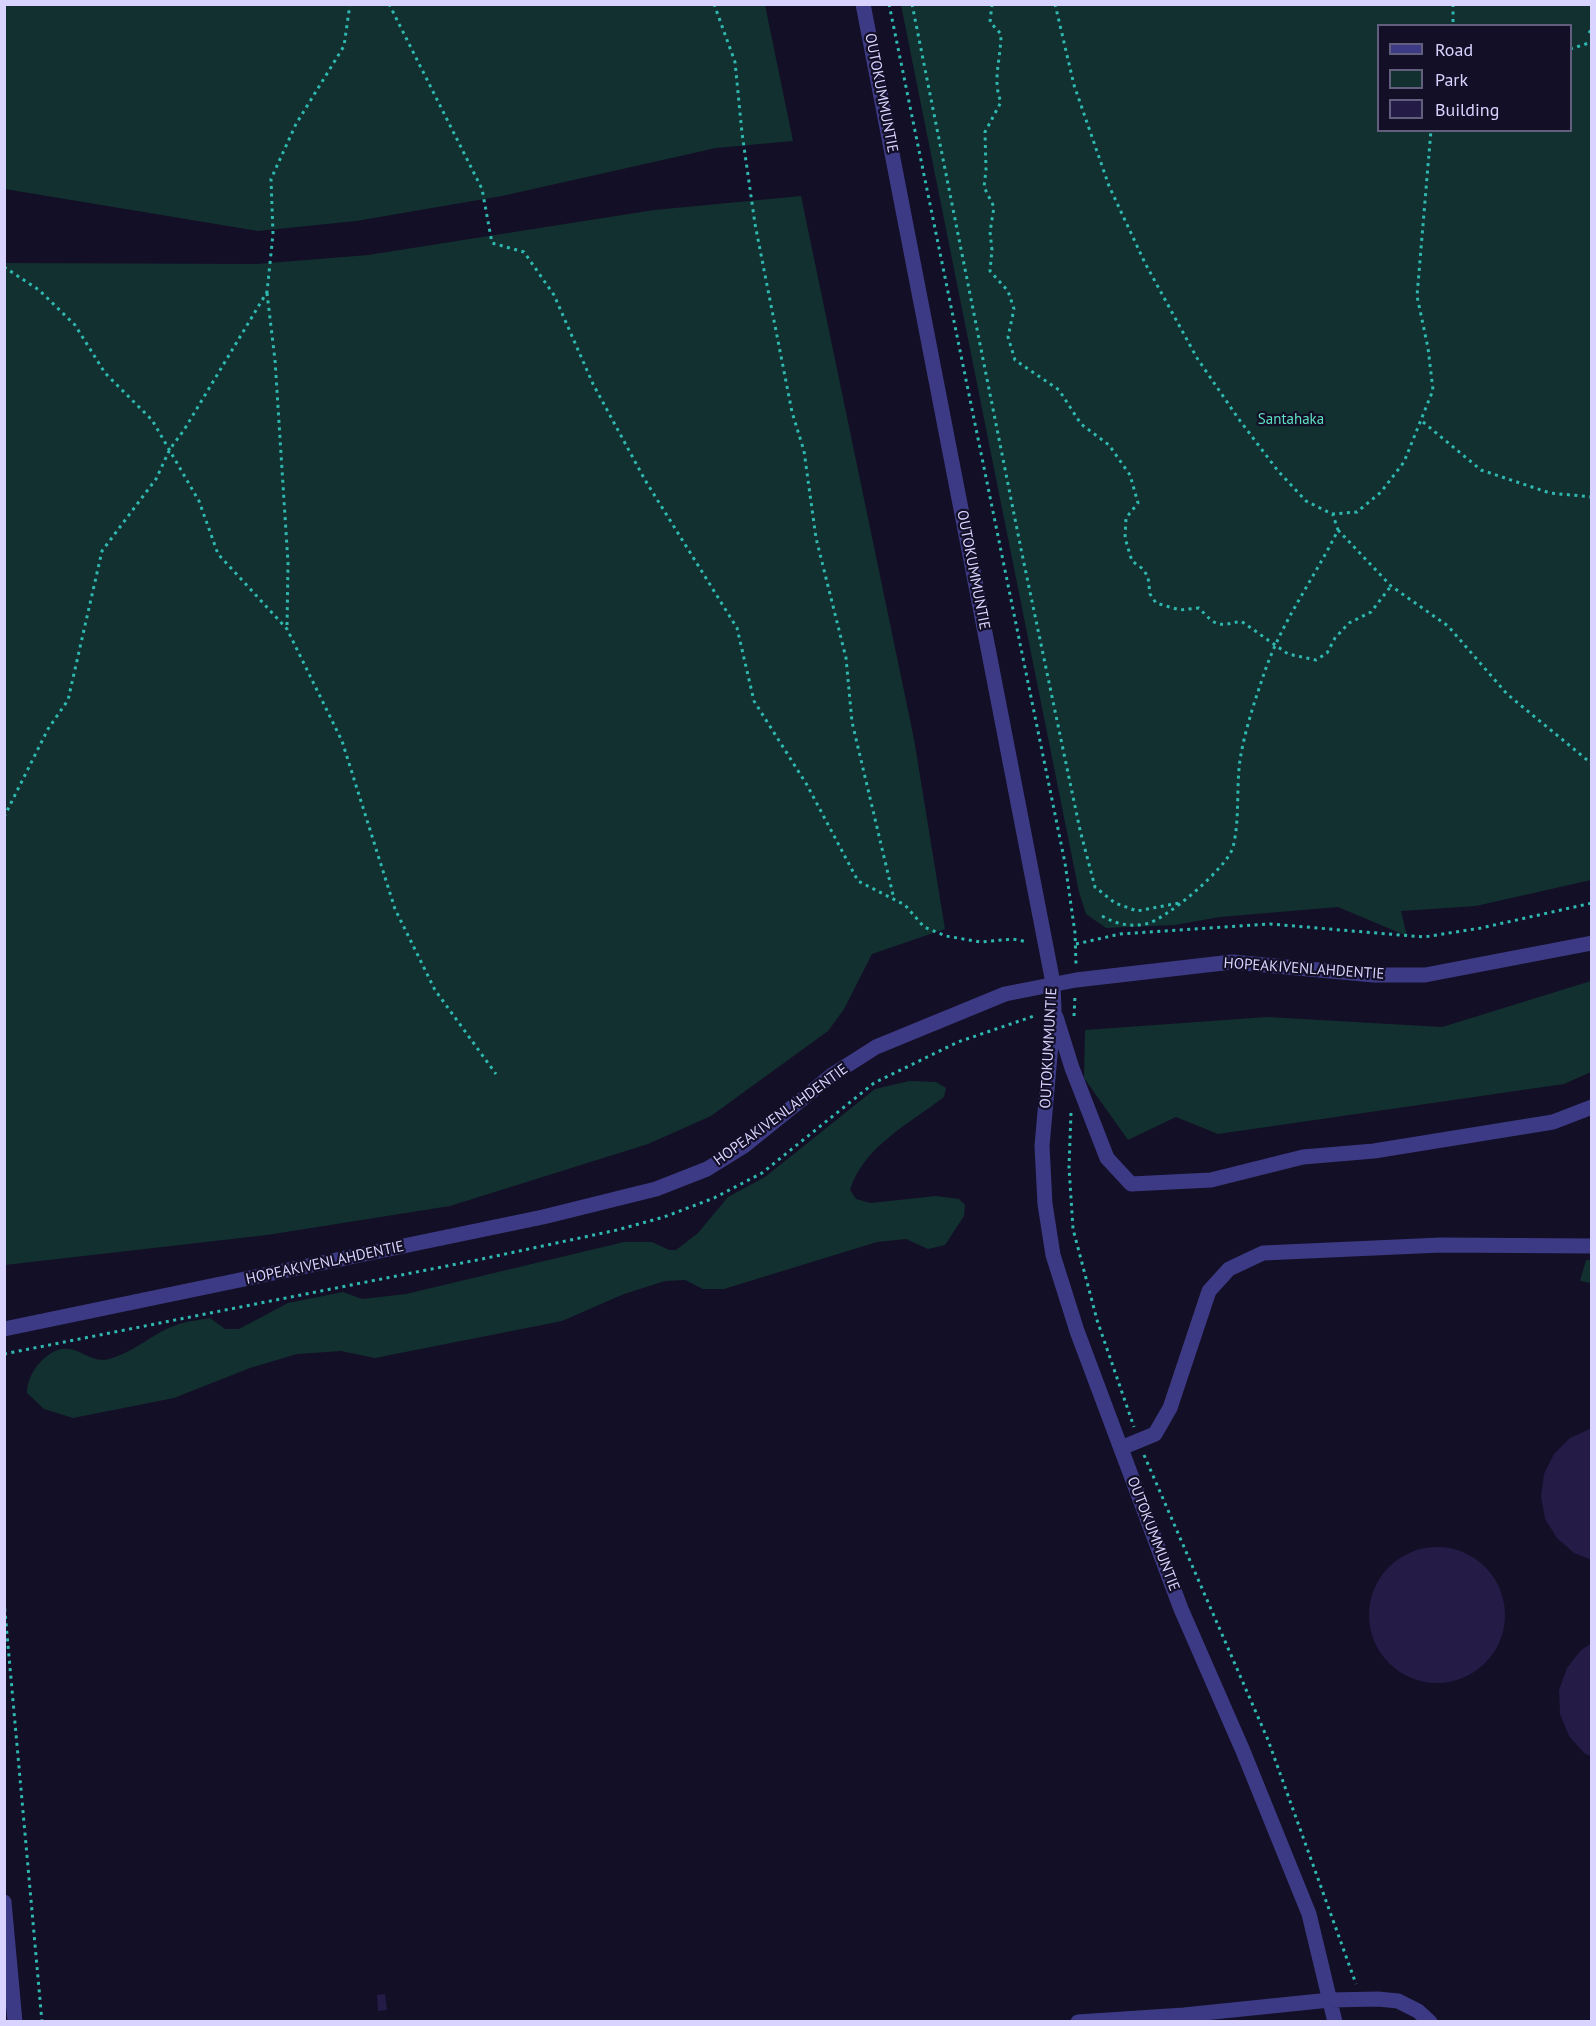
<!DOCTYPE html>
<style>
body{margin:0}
#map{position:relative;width:1596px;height:2026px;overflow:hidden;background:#130f26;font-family:"PT Sans",sans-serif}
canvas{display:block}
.frame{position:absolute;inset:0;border:6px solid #d9d4ff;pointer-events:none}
.legend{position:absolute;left:1377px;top:24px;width:195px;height:108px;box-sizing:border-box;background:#130f26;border:2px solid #625e7d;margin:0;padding:8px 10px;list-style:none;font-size:18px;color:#d9d4ff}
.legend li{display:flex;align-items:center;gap:12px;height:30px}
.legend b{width:30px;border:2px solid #625e7d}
</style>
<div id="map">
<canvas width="1596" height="2026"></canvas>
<div class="frame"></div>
<ul class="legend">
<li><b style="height:8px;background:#3d3a85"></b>Road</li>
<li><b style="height:16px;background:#12302f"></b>Park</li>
<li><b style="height:16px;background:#241b47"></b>Building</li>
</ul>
</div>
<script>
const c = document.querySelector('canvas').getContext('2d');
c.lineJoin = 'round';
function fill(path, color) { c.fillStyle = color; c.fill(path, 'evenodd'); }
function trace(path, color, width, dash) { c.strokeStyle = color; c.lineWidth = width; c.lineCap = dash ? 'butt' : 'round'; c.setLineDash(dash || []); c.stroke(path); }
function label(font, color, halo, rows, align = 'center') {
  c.font = font + ' "PT Sans",sans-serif'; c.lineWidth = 4.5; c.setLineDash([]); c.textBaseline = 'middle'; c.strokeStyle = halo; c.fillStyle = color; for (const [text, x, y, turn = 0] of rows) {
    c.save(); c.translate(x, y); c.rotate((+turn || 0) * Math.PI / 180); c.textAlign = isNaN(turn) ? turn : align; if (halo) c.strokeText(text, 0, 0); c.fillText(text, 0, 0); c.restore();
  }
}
fill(new Path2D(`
 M4 5H765L793 141 716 148 502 196 356 221 258 231 5 189Z
 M901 5H1591V880L1476 906 1401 911 1407 936 1338 907 1220 917 1175 925 1106 928 1086 914 1079 892ZM1378 26H1570V130H1378Z
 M801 196 914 739 945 929 872 954 844 1009 828 1031 711 1116 648 1144 450 1206 267 1235 5 1265V263L257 264 368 255 654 210Z
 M1591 981V1072L1564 1084 1218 1134 1176 1117 1128 1140 1084 1078 1085 1030 1267 1017 1442 1027Z
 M909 1081 936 1082 946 1088 944 1097C910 1123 863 1147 850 1190L856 1199 871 1203 936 1196 959 1199 965 1205 964 1216 945 1245 928 1249 906 1239 877 1242 724 1289H703L685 1280 665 1281 624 1294 562 1321 375 1358 341 1351 297 1354 250 1368 174 1398 73 1418 44 1409 27 1393C27 1375 42 1354 61 1349 78 1345 90 1364 109 1359 135 1352 154 1332 179 1324 188 1321 200 1320 210 1318L225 1329H239L288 1303 343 1292 362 1299 406 1294 624 1242H652L669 1250H676L698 1233 728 1197 765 1177 875 1089Z
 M1586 1260H1591V1283L1580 1281Z`), '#12302f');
fill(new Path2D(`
 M1592 1428V1560L1574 1553 1557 1538 1545 1519 1541 1496 1544 1474 1554 1454 1570 1438Z
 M1369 1615a68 68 0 1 1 136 0a68 68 0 1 1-136 0Z
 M1592 1643V1757L1584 1753 1569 1736 1560 1714 1559 1690 1567 1668 1581 1650Z
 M385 1994 387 2010 378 2011 377 1995Z`), '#241b47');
trace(new Path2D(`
 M389 4 482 189 492 243 524 252 554 295 593 384 645 480 737 628 754 701 807 785 858 881 905 905 924 927 946 936 981 942 1013 939 1028 942
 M714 4 735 62 742 133 755 224 792 412 804 451 816 538 846 658 852 722 894 899
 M889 4 1065 863 1075 933 1076 965
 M912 4 1021 549 1080 830 1095 887 1115 903 1137 911 1179 903
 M992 4 990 22 1001 34C1001 59 992 80 1001 102L985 132 986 170 984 187 994 207 990 232 992 250 990 271 1008 291 1014 309 1008 337 1015 360 1059 390 1081 424 1109 445 1130 475 1138 503 1126 518 1125 538 1132 561 1143 569 1148 577 1150 594 1156 603 1180 610 1199 608C1216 626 1217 627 1241 621L1288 654 1316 660 1327 653 1335 638 1349 623 1371 612 1391 586
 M1055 4 1074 85 1109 186 1145 263 1197 358 1238 418 1278 471 1306 501 1332 514 1357 512 1381 492 1404 462 1433 390 1428 348 1417 296 1431 130
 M1453 4V26
 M1589 33 1592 28
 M1570 49 1592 42
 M4 267 39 290 75 325 105 373 152 420 199 501 218 554 287 629 342 741 395 909 435 990 496 1074
 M267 293 275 360 288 563 287 627
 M1423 422 1481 470 1550 493 1592 497
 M1338 530 1391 586 1448 626 1507 694 1592 764
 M4 817 48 729 68 700 102 551 156 479 170 449 184 430 267 292 273 234 271 179 296 124 344 46 350 4
 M1102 916C1116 924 1129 927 1145 924 1165 921 1228 867 1233 847 1240 820 1236 788 1240 760 1245 729 1256 697 1266 668 1284 618 1315 577 1338 530L1333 515
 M1076 944 1120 934 1270 924 1424 937 1481 928 1592 903
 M1074 1016 1075 996
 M1071 1113 1069 1167 1073 1229 1097 1320 1134 1427
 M4 1354 482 1259 617 1230 664 1217 714 1198 762 1173 874 1083 958 1042 1037 1015
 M1144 1455 1268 1740 1356 1984
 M4 1601 42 2022`), '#2fb8b0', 3, [3, 4.5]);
trace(new Path2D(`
 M863 4 1053 983 1054 1010 1042 1146 1045 1204 1053 1255 1077 1331 1181 1609 1243 1751 1309 1914 1335 2022
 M1056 1017 1072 1068 1107 1158 1131 1184 1211 1180 1303 1157 1374 1151 1553 1122 1592 1107
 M4 1329 543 1217 656 1189 707 1169 744 1146 832 1075 876 1047 1005 994 1076 980 1232 962 1374 975H1425L1592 943
 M1121 1448 1155 1434 1170 1408 1209 1291 1229 1269 1263 1253 1441 1245 1592 1246
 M4 1902 15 2022
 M1078 2022 1184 2015 1330 2000 1378 1999 1398 2001 1418 2011 1430 2022`), '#3d3a85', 15);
label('15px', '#d9d4ff', '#130f26', [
 ["OUTOKUMMUNTIE",881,93,79],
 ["OUTOKUMMUNTIE",973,570,79],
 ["HOPEAKIVENLAHDENTIE",1304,969,4],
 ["OUTOKUMMUNTIE",1049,1048,-87],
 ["HOPEAKIVENLAHDENTIE",781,1115,-36],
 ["HOPEAKIVENLAHDENTIE",325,1263,-12],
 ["OUTOKUMMUNTIE",1153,1534,69]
]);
label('15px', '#5fe0c0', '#130f26', [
 ["Santahaka",1291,420]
]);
</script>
